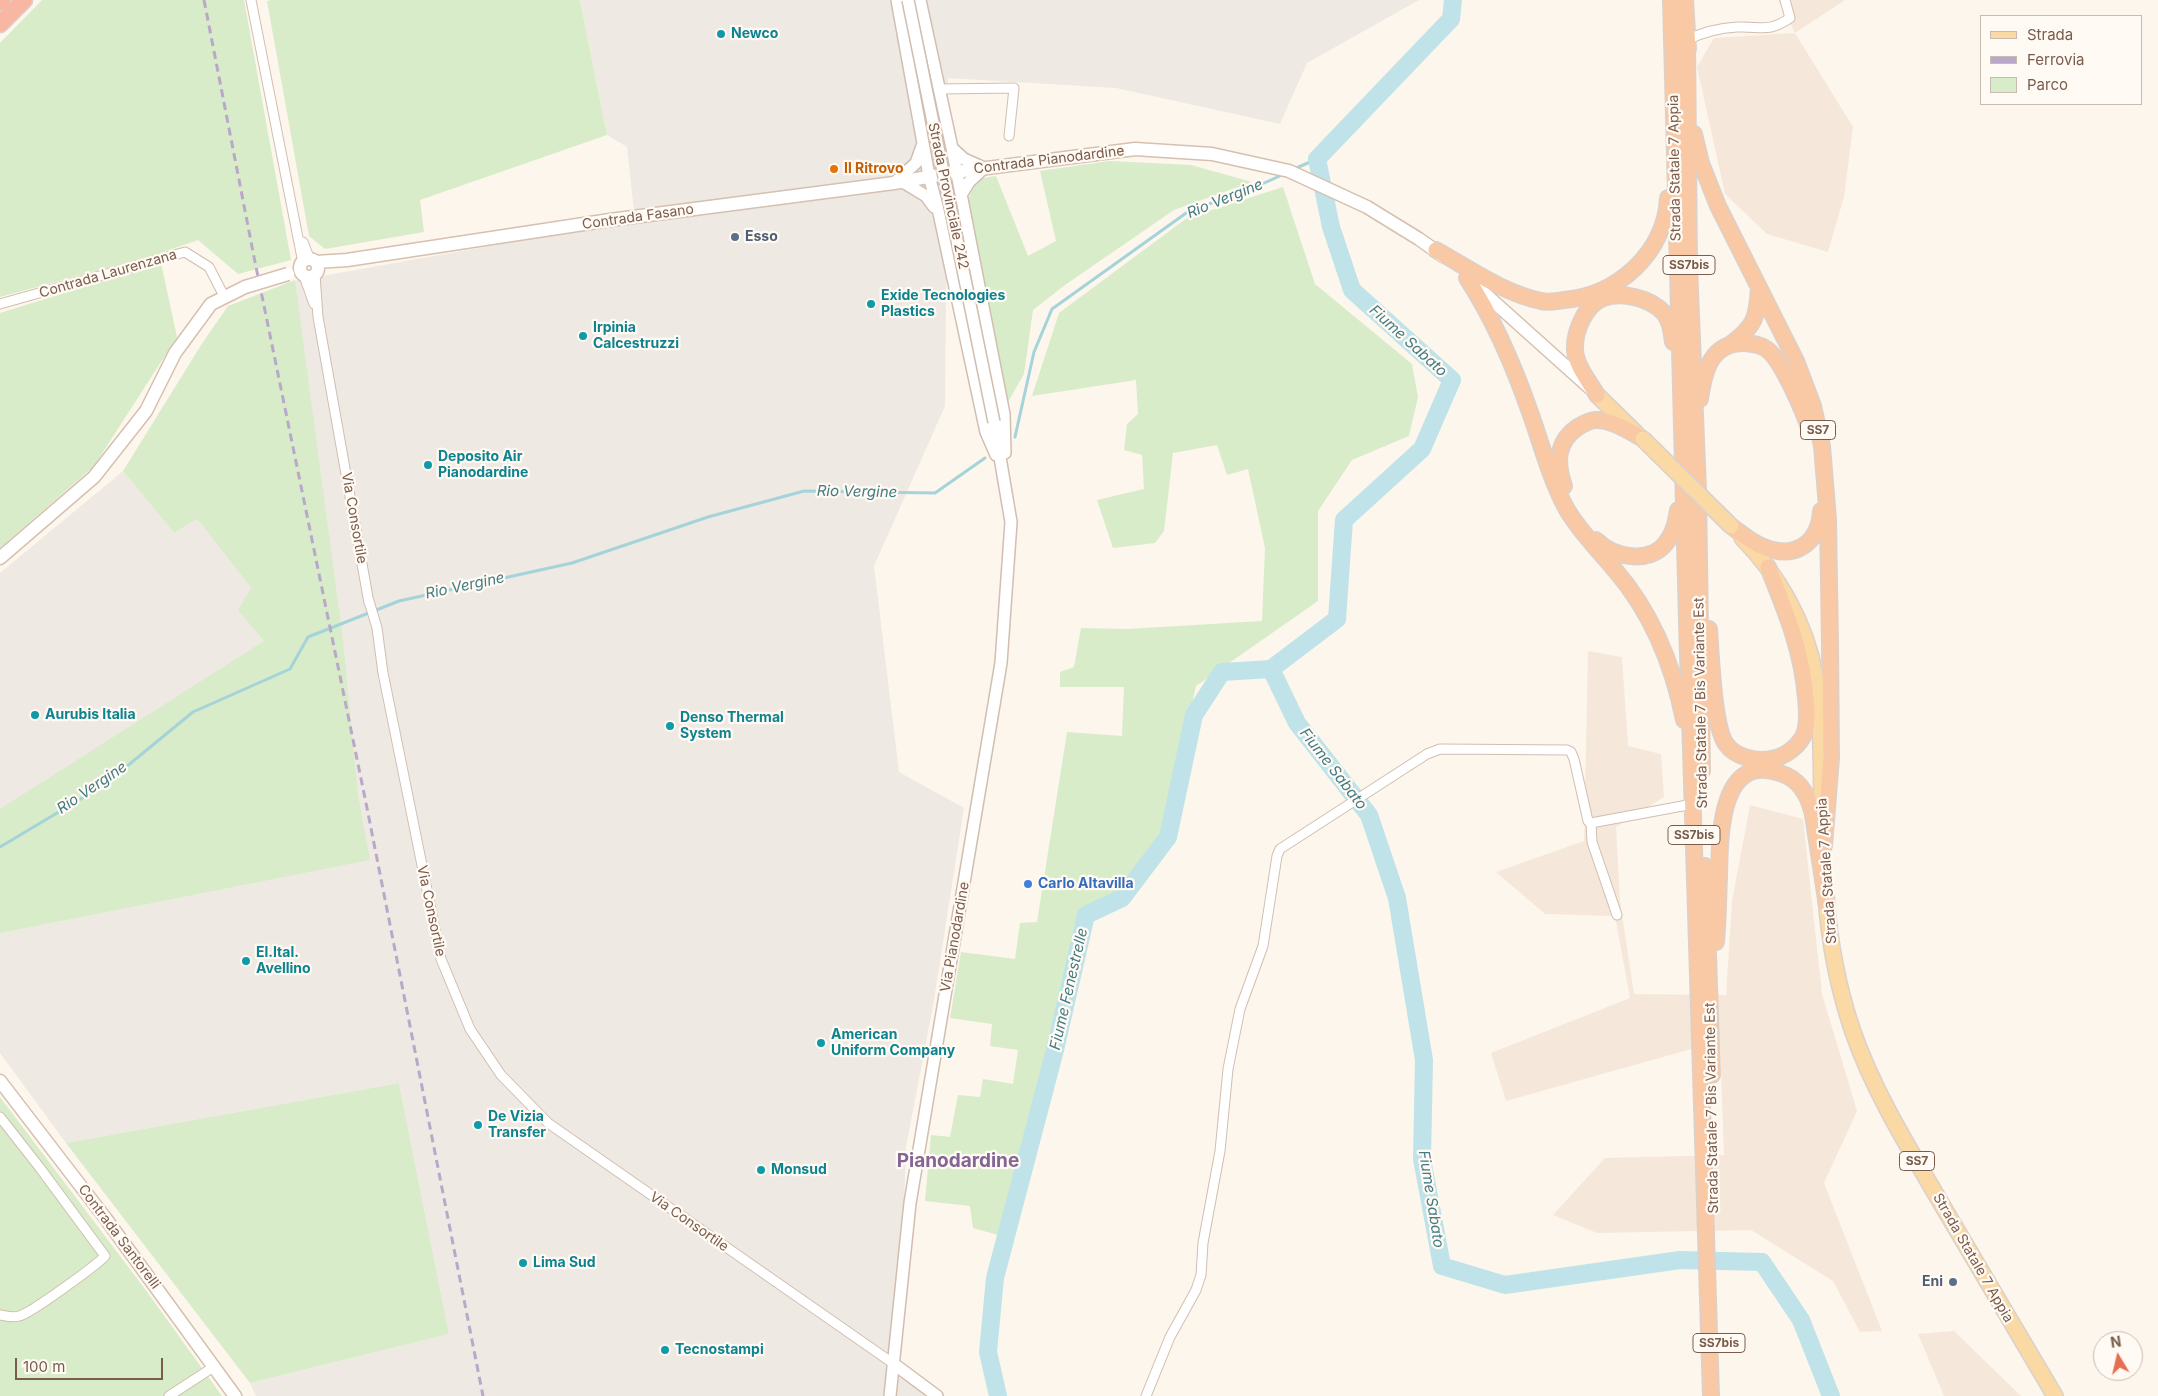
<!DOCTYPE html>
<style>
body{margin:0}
#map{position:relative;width:2158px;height:1396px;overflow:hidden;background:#fdf6ec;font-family:Inter,sans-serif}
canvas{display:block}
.legend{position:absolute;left:1980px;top:15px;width:162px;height:90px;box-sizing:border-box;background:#fffaf3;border:1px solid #cabbb1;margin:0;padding:6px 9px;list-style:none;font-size:15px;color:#7a5c4d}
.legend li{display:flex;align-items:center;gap:10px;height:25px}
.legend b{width:25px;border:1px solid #cabbb1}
.north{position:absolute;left:2093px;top:1331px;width:50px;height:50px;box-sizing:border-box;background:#fffaf3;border:1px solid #cabbb1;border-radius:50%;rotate:351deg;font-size:14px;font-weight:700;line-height:20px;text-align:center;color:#7a5c4d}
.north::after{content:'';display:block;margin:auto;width:18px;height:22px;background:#e76f51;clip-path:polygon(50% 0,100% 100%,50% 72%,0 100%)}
.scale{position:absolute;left:15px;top:1358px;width:148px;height:22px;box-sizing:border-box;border:2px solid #7a5c4d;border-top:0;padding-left:6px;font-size:15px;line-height:18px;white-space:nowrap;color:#7a5c4d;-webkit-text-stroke:4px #fffaf3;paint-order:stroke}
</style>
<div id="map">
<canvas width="2158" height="1396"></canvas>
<ul class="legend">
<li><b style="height:6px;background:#fbd9a5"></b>Strada</li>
<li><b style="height:6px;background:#b9a8c9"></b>Ferrovia</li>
<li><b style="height:14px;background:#d8ecc9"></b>Parco</li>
</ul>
<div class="north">N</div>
<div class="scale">100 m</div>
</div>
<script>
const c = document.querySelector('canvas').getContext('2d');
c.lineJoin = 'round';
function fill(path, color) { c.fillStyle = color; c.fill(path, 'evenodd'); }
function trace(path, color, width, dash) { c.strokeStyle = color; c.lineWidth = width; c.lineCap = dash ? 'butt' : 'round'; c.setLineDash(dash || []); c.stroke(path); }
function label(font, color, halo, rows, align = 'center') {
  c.font = font + ' Inter,sans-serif'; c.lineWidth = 4.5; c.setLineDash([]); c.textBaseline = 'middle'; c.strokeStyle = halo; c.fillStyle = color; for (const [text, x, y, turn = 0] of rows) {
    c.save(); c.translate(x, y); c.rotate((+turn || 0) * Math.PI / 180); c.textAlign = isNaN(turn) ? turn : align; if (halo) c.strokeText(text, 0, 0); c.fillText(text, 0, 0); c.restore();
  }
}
fill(new Path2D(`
 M1778 0H1845L1795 33 1853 127 1844 197 1828 252 1767 234 1725 194 1697 67 1714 38 1795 33Z
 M1588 651 1622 657 1628 746 1661 754 1664 797 1616 827 1620 901 1634 994 1726 995 1732 901 1750 805 1803 819 1822 994 1857 1111 1824 1183 1882 1331 1860 1332 1833 1281 1751 1230 1597 1233 1553 1215 1605 1158 1724 1155 1720 1041 1506 1101 1491 1053 1630 998 1615 916 1545 914 1496 872 1584 841Z
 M1954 1331 2021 1396H1944L1918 1334Z`), '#f5e8da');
fill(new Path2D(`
 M580 0H1419L1307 63 1280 124 1116 88 948 78 945 406 874 566 899 772 964 808 933 1006 906 1147 898 1370 933 1396H256L250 1383 449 1334 399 1083 66 1143 0 1053V573L123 471 174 533 197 519 251 588 339 617 294 281 635 220 627 147 607 135Z`), '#efe9e4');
fill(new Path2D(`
 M42 0H244L291 260 238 274 198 240 155 255 0 297V43Z
 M272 0H580L607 135 420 200 424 232 325 249 309 236 267 1Z
 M1109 161 1191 165 1252 182 1174 210 1065 285 1033 310 1024 374 1008 402 968 199 978 179 996 176 1028 256 1056 241 1040 171Z
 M1283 187 1315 284 1412 364 1418 397 1409 436 1352 460 1318 511V601L1196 686 1163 835 1123 889 1083 911 998 1235 973 1228 970 1206 925 1201 931 1135 950 1137 958 1095 980 1097 983 1079 1013 1084 1018 1050 990 1046 992 1024 950 1018 961 952 1015 959 1020 923 1037 922 1067 732 1122 736 1124 687H1060V672L1074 667 1081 628 1127 629 1262 621 1265 548 1248 469 1227 475 1217 445 1173 453 1164 531 1155 543 1113 548 1097 500 1144 489 1142 455 1124 450 1127 424 1138 414 1136 380 1032 396 1059 313 1187 218Z
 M161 263 177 337 94 466 0 548V313Z
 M295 280 343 640 358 795 370 860 0 933V809L264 641 238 610 251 588 197 519 174 533 123 471 203 342 228 306Z
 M399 1083 449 1334 250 1383 66 1143Z
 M0 1097 145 1289 222 1396H0Z`), '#d8ecc9');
trace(new Path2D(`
 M1294 169 1317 159
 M1015 437 1034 352 1052 309 1189 211 1249 190 1284 174
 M0 847 104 785 193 712 290 669 308 637 399 601 572 563 708 517 804 491 935 493 985 458`), '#a5d3da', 3);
trace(new Path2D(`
 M1453 0 1451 19 1317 159 1331 227 1352 290 1452 380 1422 449 1344 520 1337 619 1271 669 1297 723 1369 815 1397 898 1424 1060 1422 1159 1442 1266 1505 1285 1680 1260 1762 1262 1801 1320 1831 1396
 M998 1396 988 1352 995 1278 1055 1050 1086 915 1122 898 1168 837 1194 715 1222 672 1271 669`), '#bfe3e8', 18);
const minor = new Path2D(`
 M251 0 303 263
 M1687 40C1703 32 1719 28 1737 27 1762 26 1768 33 1790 18L1785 0
 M940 89 1014 88 1009 136
 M303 242 310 260
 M315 275 318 317 369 603V601L377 628 383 673 441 959 470 1029 501 1075 548 1123 894 1364
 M304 276 314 304
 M0 304 185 252 209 267 224 296
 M1591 823 1592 842 1617 915
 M0 1117 40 1168 105 1256C98 1264 30 1314 19 1316 14 1318 6 1316 0 1315
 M169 1396 215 1366
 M1146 1396 1170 1337 1196 1290 1201 1275 1203 1243 1220 1151 1228 1069 1240 1009 1263 946 1277 856 1280 849 1427 754 1440 749 1567 750 1571 752 1574 759 1588 821 1591 823 1693 804`);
const tertiary = new Path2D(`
 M897 0 929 176 939 213 986 432 996 455
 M920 0 952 148 1004 414 1005 453
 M952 148 964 159 984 168 969 182 961 195
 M903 182 926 196 934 207
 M894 183 916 163 922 146
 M894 1364 937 1396
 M890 1396 910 1203 1001 663 1011 522 994 422`);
const secondary = new Path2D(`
 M300 268a9 9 0 1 1 18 0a9 9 0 1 1-18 0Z
 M316 262 347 260 610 220 894 183 956 172 1135 149 1212 154 1289 171 1367 207 1419 239 1443 256
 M1474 284 1590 388
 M0 558 94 477 146 411 175 353 211 304 245 287
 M0 1081 106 1219 235 1396`);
const primary = new Path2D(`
 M1597 395 1636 433
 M1742 538C1778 574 1806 624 1815 675 1822 716 1821 760 1822 802
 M1826 895C1829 941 1838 988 1853 1032 1875 1095 1912 1153 1945 1210 1982 1272 2018 1334 2055 1396`);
const trunk = new Path2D(`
 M1671 0 1687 621 1711 1396
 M1685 0 1688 49
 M1687 40 1689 265 1698 490 1702 771
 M1694 134 1701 163 1718 206 1796 361 1813 406 1822 446 1828 519 1830 644 1831 758 1824 846
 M1436 250C1470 269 1503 293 1541 301 1548 303 1557 301 1564 300 1617 296 1665 253 1668 198
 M1467 278C1495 321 1514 366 1531 415 1542 446 1550 478 1566 508 1579 531 1598 549 1615 570 1652 613 1673 665 1684 720
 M1731 344C1755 326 1757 318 1759 288
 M1597 395C1589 381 1576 366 1575 350 1574 332 1585 305 1603 298 1622 291 1650 298 1664 313 1670 320 1672 333 1673 342
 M1700 399C1704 371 1711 342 1745 343 1755 344 1763 345 1770 352 1784 366 1804 412 1810 431
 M1564 486C1556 463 1556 442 1578 427 1583 424 1590 420 1596 420 1613 420 1629 431 1643 439
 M1731 526C1741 533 1752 543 1764 547 1795 560 1819 543 1821 511
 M1596 540C1613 557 1649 565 1666 543 1674 533 1676 522 1678 510
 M1709 629C1711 654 1713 727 1726 744 1735 757 1756 762 1771 759 1785 757 1800 746 1805 732 1808 722 1807 708 1806 698 1802 649 1786 612 1768 567
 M1705 866 1712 1075
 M1716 942C1718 920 1718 898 1719 877 1720 840 1718 752 1780 773 1800 779 1809 796 1813 815L1827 906`);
const motorway = new Path2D(`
 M0 2 2 0
 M0 24 24 0`);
trace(minor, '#d1beb0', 11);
trace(tertiary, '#d1beb0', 14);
trace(secondary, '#d6c0b0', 15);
trace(primary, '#dad1cd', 18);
trace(trunk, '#dad1cd', 18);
trace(motorway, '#dad1cd', 19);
trace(minor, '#fff', 9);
trace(tertiary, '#fff', 11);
trace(secondary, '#fff', 12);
trace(primary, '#fbd9a5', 15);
trace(trunk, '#f9c8a4', 15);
trace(motorway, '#f7b7a3', 16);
trace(new Path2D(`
 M204 0 255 262 366 803 483 1396`), '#b9a8c9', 3, [8, 5]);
const tertiaryBridge = new Path2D(`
 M908 0 994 422`);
const secondaryBridge = new Path2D(`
 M245 287 288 274`);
const primaryBridge = new Path2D(`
 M1643 439 1731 526`);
trace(tertiaryBridge, '#d1beb0', 14, []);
trace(secondaryBridge, '#d6c0b0', 15, []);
trace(primaryBridge, '#dad1cd', 18, []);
trace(tertiaryBridge, '#fff', 11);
trace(secondaryBridge, '#fff', 12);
trace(primaryBridge, '#fbd9a5', 15);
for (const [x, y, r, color] of [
 [721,34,5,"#0f9aa8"],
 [834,169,5,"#e8710a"],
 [735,237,5,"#5c6f8a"],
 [871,304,5,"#0f9aa8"],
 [583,336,5,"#0f9aa8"],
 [428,465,5,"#0f9aa8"],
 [35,715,5,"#0f9aa8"],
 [670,726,5,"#0f9aa8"],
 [1028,884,5,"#3f7fe0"],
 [246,961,5,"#0f9aa8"],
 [821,1043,5,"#0f9aa8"],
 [478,1125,5,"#0f9aa8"],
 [761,1170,5,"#0f9aa8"],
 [523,1263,5,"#0f9aa8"],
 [1953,1282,5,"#5c6f8a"],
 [665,1350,5,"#0f9aa8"]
]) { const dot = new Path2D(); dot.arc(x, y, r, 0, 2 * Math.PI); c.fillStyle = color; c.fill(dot); trace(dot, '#fffaf3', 2); }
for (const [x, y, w] of [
 [1689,265,52],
 [1818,430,35],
 [1694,835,52],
 [1917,1161,35],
 [1719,1343,52]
]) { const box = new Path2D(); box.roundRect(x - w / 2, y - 9.5, w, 19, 4); c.fillStyle = '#fffaf3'; c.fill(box); trace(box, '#7a5c4d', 1); }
label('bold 12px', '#7a5c4d', null, [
 ["SS7bis",1689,265],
 ["SS7",1818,430],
 ["SS7bis",1694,835],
 ["SS7",1917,1161],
 ["SS7bis",1719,1343]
]);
label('bold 14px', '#0d838f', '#fffaf3', [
 ["Newco",731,34],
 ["Exide Tecnologies",881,296],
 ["Plastics",881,312],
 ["Irpinia",593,328],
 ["Calcestruzzi",593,344],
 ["Deposito Air",438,457],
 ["Pianodardine",438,473],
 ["Aurubis Italia",45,715],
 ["Denso Thermal",680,718],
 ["System",680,734],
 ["El.Ital.",256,953],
 ["Avellino",256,969],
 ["American",831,1035],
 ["Uniform Company",831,1051],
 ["De Vizia",488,1117],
 ["Transfer",488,1133],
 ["Monsud",771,1170],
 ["Lima Sud",533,1263],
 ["Tecnostampi",675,1350]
], 'left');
label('14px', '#7a5c4d', '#fffaf3', [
 ["Contrada Pianodardine",1049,160,-7],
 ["Strada Statale 7 Appia",1675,168,-91],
 ["Strada Provinciale 242",948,196,78],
 ["Contrada Fasano",638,217,-8],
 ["Contrada Laurenzana",108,274,-16],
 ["Via Consortile",354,518,80],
 ["Strada Statale 7 Bis Variante Est",1701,703,-91],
 ["Strada Statale 7 Appia",1827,871,-94],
 ["Via Consortile",431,911,78],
 ["Via Pianodardine",955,937,-80],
 ["Strada Statale 7 Bis Variante Est",1712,1108,-91],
 ["Via Consortile",689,1222,35],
 ["Contrada Santorelli",119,1237,53],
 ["Strada Statale 7 Appia",1973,1258,60]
]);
label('bold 14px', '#c56008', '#fffaf3', [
 ["Il Ritrovo",844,169]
], 'left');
label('bold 14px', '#4e5e75', '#fffaf3', [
 ["Esso",745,237],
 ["Eni",1943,1282,"right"]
], 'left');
label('bold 14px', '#366cbe', '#fffaf3', [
 ["Carlo Altavilla",1038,884]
], 'left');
label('italic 15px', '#437c86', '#fffaf3', [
 ["Rio Vergine",1225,199,-22],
 ["Fiume Sabato",1408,341,42],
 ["Rio Vergine",857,492,1],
 ["Rio Vergine",465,586,-12],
 ["Fiume Sabato",1333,769,52],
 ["Rio Vergine",92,788,-34],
 ["Fiume Fenestrelle",1069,989,-77],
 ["Fiume Sabato",1431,1199,81]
]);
label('bold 19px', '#846695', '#fffaf3', [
 ["Pianodardine",958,1161]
]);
</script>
